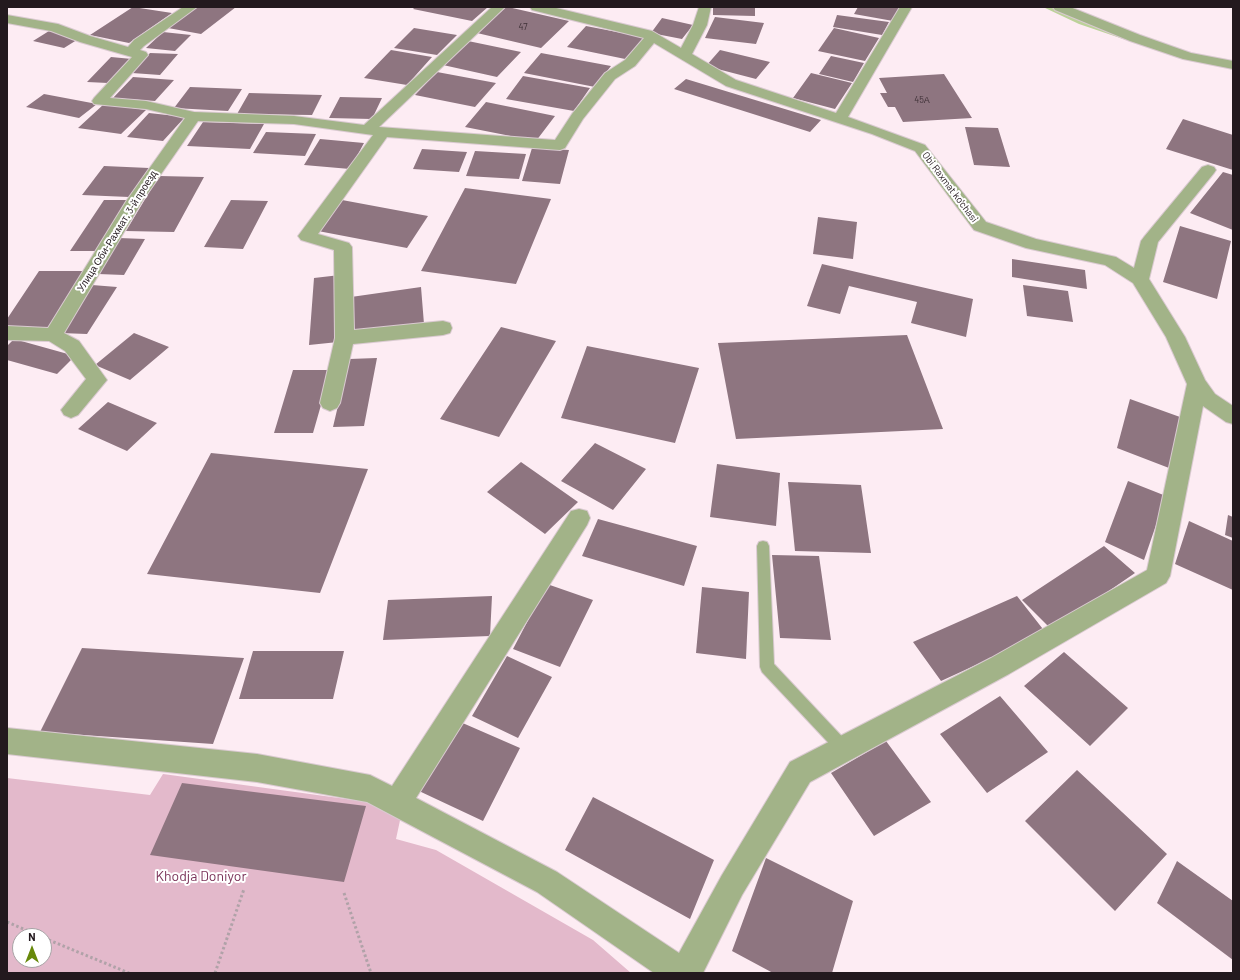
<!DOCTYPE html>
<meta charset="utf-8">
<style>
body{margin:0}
#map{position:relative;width:1240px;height:980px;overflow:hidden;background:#fdecf3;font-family:Barlow,sans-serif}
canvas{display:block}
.frame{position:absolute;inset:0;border:8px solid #23191e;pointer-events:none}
.north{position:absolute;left:12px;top:928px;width:40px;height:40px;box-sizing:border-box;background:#fff;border:1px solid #a7a3a5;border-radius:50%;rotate:0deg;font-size:11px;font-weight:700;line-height:16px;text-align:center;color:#23191e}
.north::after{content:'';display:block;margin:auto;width:14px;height:18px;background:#67890a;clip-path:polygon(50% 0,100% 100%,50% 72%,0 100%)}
</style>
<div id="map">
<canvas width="1240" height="980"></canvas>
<div class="frame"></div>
<div class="north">N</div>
</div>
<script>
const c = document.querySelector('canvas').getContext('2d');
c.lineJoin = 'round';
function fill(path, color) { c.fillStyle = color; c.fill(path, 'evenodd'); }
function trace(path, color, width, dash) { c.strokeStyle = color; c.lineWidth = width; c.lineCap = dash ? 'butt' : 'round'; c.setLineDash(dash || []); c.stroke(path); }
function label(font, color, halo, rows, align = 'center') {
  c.font = font + ' Barlow,sans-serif'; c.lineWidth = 4; c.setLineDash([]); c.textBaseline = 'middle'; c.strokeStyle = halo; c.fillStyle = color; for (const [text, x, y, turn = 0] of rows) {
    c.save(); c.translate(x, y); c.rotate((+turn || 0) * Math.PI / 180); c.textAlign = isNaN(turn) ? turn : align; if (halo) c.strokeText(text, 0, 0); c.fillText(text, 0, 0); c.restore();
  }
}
fill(new Path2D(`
 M163 774 383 804 402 811 396 839 436 850 593 940 631 973H7V778L150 795ZM20 936H44V960H20Z`), '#e3b9cb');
fill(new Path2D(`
 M1043 7H1050L1083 22 1131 39 1126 40 1079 24Z`), '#bcd299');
fill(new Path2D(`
 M133 7 172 13 129 43 90 35Z
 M197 7H236L201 34 168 28Z
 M415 7H488L472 21 413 9Z
 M506 7H508L569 21 541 48 477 33Z
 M713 7H755V16L713 15Z
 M858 7H900L893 21 854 14Z
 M837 15 889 22 882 35 833 27Z
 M715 17 764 23 756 44 705 38Z
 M662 18 693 25 682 39 651 33Z
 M586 26 648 38 630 60 567 47Z
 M414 28 457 35 437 55 394 48Z
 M834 28 879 38 865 61 818 51Z
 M49 31 80 38 64 48 33 41Z
 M163 32 191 35 175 51 146 48Z
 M468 41 521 52 497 77 443 65Z
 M391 50 432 57 407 85 364 78Z
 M720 50 770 62 756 79 706 66Z
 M150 53 178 54 160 75 132 73Z
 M541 53 611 66 595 87 524 73Z
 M831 56 864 63 853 82 819 74Z
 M111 57 132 59 108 83 87 82Z
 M437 72 496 83 475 107 415 95Z
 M811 73 852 83 835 109 793 98Z
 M944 74 972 118 903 122 895 107H888L880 93H887L879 78Z
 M523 76 590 88 574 111 506 99Z
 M133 77 174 80 155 101 113 98Z
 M686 79 821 120 810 132 674 89Z
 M190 87 242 89 228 111 174 108Z
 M249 93 322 95 312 115 237 114Z
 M44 94 97 104 79 118 26 107Z
 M340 97 382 98 372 119 329 118Z
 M486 102 555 116 536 141 465 127Z
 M104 104 146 110 121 134 78 128Z
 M149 113 185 117 163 141 127 137Z
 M1183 119 1233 135V170L1166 149Z
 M203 122 264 124 250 149 187 146Z
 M965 127 998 128 1010 167 974 165Z
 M266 132 316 134 305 156 253 153Z
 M320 139 364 143 350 169 304 165Z
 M532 148 569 150 560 184 522 181Z
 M422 149 467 152 459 172 413 169Z
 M475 151 526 154 519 179 466 176Z
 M104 166 149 168 129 197 82 195Z
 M1223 172 1233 175V230L1190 213Z
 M159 176 204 177 174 232 126 231Z
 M465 188 551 199 516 284 421 271Z
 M104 200H130L97 251H70Z
 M231 200 268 201 243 249 204 247Z
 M342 200 428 216 407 248 318 231Z
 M818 217 857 222 853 259 813 254Z
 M1180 226 1231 241 1217 299 1163 282Z
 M119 238 145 239 124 275 98 274Z
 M1012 259 1085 270 1087 289 1012 277Z
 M822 264 973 299 966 337 911 323 917 302 849 286 840 314 807 306Z
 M39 271H87L51 331 7 330V319Z
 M340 275 338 342 309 345 314 278Z
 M92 285 117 287 87 334 60 333Z
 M1023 285 1068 291 1073 322 1027 316Z
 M421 287 424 324 352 334 351 297Z
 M501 327 556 341 499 437 440 419Z
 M134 333 169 347 130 380 95 365Z
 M907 335 943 429 736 439 718 343Z
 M14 339 75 356 57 374 7 360V346Z
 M587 346 699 368 675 443 561 418Z
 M377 358 364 426 333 427 349 359Z
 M293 370H331L313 433H274Z
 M1130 399 1180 417 1169 468 1117 448Z
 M108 402 157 423 127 451 78 429Z
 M595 443 646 469 613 510 561 481Z
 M211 453 368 469 320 593 147 574Z
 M521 462 578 502 545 534 487 492Z
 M717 464 780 473 776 526 710 517Z
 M1128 481 1166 496 1144 560 1105 542Z
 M788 482 861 485 871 553 795 551Z
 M1228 515 1233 517V538L1225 535Z
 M598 519 697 546 684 586 582 556Z
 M1189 521 1233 541V590L1175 564Z
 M1104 546 1135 573 1052 630 1022 600Z
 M772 555 819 556 831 640 780 638Z
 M547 584 593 600 560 667 513 649Z
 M702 587 749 592 746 659 696 653Z
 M492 596 490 636 383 640 388 600Z
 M1017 596 1046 633 941 681 913 642Z
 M82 648 244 658 213 744 40 732Z
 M253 651H344L333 699H239Z
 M1064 652 1128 708 1090 746 1024 686Z
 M507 656 552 677 518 738 472 716Z
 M1000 696 1048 752 987 793 940 734Z
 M458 721 520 748 483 821 419 791Z
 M886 741 931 802 874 836 831 773Z
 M1077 770 1167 854 1115 911 1025 821Z
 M182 783 366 806 344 882 150 855Z
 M593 797 714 860 690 919 565 850Z
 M766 858 853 901 832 973H773L732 951Z
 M1177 861 1233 901V960L1157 903Z`), '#8e7580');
const service = new Path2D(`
 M763 541 767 542 769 546 774 664 849 744 851 749 849 754 844 756 839 754 762 672 760 667 757 546 759 542Z`);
const minor = new Path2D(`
 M183 7H197L144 46 140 50 146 52 148 55 110 98 146 101 194 112 294 116 364 125 492 7H505L379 127 555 140 572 114 605 73 625 60 644 38 532 10 530 7H552L652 31 681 48 693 25 699 7H711L707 25 692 54 736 80 836 113 900 7H912L848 117 925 145 986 222 1036 239 1116 257 1134 268 1141 241 1144 237 1202 167 1208 165 1214 167 1216 170 1214 173 1158 242 1149 279 1185 337 1205 380 1215 394 1233 406V424L1226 422 1203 406 1170 576 1166 583 1009 674 810 782 742 895 703 973H654L537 892 367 802 257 782 7 754V728L257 754 370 775 392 786 571 511 579 509 587 511 590 518 587 525 416 798 557 872 679 953 722 875 790 762 991 658 1147 570 1187 384 1166 337 1133 283 1105 265 1026 248 974 230 915 151 872 134 726 86 654 43 635 66 615 79 583 119 565 148 560 150 387 137 318 234 349 243 352 247 354 330 443 321 450 323 452 328 450 333 443 335 353 344 340 403 337 408 330 411 323 408 320 403 335 338 334 250 301 240 298 236 373 135 294 124 198 121 143 200 64 333 79 341 107 380 78 415 71 418 64 415 61 410 86 379 65 351 49 341 7 340V326L48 328 127 200 185 118 146 109 94 104 92 101 94 98 132 57 80 42 51 31 7 23V15L58 24 90 36 128 47 134 40Z
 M1053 7H1070L1140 35 1191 53 1233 61V69L1183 59 1130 41 1055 10Z`);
trace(service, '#dacad1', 2);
trace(minor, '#dacad1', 2);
trace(new Path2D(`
 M344 893 371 973
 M7 922 40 936
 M44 938 129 973
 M215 973 244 889`), '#b0a2a8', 3, [2.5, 2.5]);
fill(service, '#a2b388');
fill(minor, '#a2b388');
label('9px', '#3e3036', null, [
 ["47",523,27],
 ["45А",922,100]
]);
label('10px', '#23191e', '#fff', [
 ["Obi Raxmat ko'chasi",950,187,53],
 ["Улица Оби-Рахмат, 3-й проезд",117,231,-58]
]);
label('14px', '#7b3359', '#fff', [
 ["Khodja Doniyor",201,876]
]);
</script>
